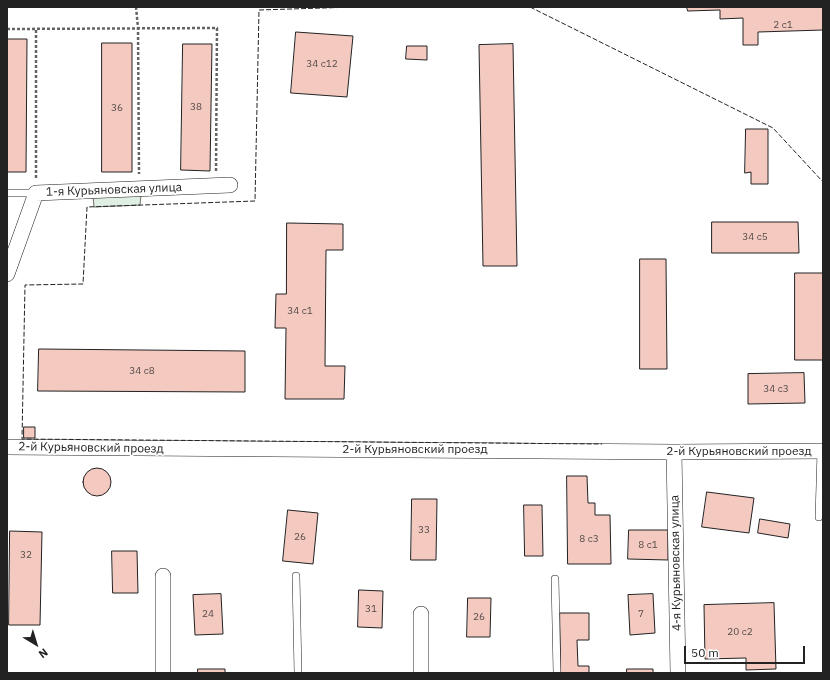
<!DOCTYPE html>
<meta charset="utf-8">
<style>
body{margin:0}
#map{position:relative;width:830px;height:680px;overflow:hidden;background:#fff;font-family:"IBM Plex Sans",sans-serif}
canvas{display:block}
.frame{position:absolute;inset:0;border:8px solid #222;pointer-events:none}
.north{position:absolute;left:16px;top:624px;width:40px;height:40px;-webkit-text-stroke:3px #fff;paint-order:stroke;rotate:142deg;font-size:11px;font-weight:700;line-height:16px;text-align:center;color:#222}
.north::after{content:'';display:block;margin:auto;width:14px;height:18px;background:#222;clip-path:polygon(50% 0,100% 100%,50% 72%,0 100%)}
.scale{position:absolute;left:684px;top:646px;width:121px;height:18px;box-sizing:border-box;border:2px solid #222;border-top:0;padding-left:5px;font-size:12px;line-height:14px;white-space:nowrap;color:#222;-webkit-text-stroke:3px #fff;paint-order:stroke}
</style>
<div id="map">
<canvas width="830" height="680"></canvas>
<div class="frame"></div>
<div class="north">N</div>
<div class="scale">50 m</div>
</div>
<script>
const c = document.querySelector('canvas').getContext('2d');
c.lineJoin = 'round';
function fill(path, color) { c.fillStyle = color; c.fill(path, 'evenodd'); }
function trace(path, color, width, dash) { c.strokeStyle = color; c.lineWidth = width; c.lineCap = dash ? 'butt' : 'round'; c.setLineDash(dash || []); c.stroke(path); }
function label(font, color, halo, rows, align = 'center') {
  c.font = font + ' "IBM Plex Sans",sans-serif'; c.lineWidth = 3; c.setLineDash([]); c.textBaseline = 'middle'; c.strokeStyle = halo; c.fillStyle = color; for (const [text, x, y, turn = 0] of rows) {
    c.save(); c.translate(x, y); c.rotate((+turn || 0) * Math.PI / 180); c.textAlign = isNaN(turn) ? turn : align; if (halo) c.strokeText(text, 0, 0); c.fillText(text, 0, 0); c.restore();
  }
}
const green = new Path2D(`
 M141 195 140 205 94 207 93 196Z`);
fill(green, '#e0efe3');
trace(green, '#6f6f6f', 1);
const building = new Path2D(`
 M687 7H823V30L758 32V45H743V18L720 19V10L688 11Z
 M296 32 353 36 347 97 291 93Z
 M7 39H27L26 172H7Z
 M102 43H132V172H102Z
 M183 44H212L210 171 181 170Z
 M513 44 517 266H483L479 45Z
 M407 46H427V60L406 59Z
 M746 129H768V184H751V172L745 173Z
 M712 222H798L799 253H712Z
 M287 223 343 224V250H326L325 366H345L344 399H285L286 328H275L276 294H286Z
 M640 259H666L667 369H640Z
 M795 273H823V360H795Z
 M39 349 245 351V392L38 391Z
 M804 373 805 403 748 404V374Z
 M24 427H35V438H24Z
 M83 482a14 14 0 1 1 28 0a14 14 0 1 1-28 0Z
 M567 476H587L588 503H595V515H610L611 564H568Z
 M707 492 754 498 749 533 702 527Z
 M412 499H437L436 560H411Z
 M524 505H542L543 556H525Z
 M288 510 318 513 313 564 283 561Z
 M760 519 790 524 788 538 758 533Z
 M629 530H668V560L628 559Z
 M10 531 42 532 40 625H9Z
 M112 551H137L138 593H113Z
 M359 590 383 591 382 628 358 627Z
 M221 594 223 634 195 635 193 595Z
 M653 594 655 633 630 635 628 595Z
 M468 598H491L490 637H467Z
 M774 603 776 669 746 670V658L705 659 704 605Z
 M560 613H589V640H577L578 666H589V673H561Z
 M198 669H225V673H198Z
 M627 669H653V673H627Z`);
fill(building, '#f3c9c0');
trace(building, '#222', 1);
const lane = new Path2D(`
 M7 193H36
 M819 517 821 451
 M296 576 298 673
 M555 579 557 673`);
const street = new Path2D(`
 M7 274 36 193 230 185
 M7 447 674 452 823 451
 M674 452 678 673
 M163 576V673
 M421 614V673`);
trace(lane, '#222', 8);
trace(street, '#222', 16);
trace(new Path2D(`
 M136 7 138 28 139 174
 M7 29 217 28 216 171
 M36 178V29`), '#646464', 2.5, [3, 2]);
trace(lane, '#fff', 7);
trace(street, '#fff', 15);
trace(new Path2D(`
 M355 7 259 10 255 201 87 207 83 284 25 285 22 439 602 444
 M530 7 773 128 823 182`), '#222', 1, [5, 2]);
label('10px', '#564c4a', null, [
 ["2 с1",783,25],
 ["34 с12",322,64],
 ["38",196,107],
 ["36",117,108],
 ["34 с5",755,237],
 ["34 с1",300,311],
 ["34 с8",142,371],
 ["34 с3",776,389],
 ["33",424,530],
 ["26",300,537],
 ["8 с3",589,539],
 ["8 с1",648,545],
 ["32",26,555],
 ["31",371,609],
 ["24",208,614],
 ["7",641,614],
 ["26",479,617],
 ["20 с2",740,632]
]);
label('12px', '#222', '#fff', [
 ["1-я Курьяновская улица",114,190,-2],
 ["2-й Курьяновский проезд",91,448,1],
 ["2-й Курьяновский проезд",415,450],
 ["2-й Курьяновский проезд",739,452],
 ["4-я Курьяновская улица",676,563,-91]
]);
</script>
